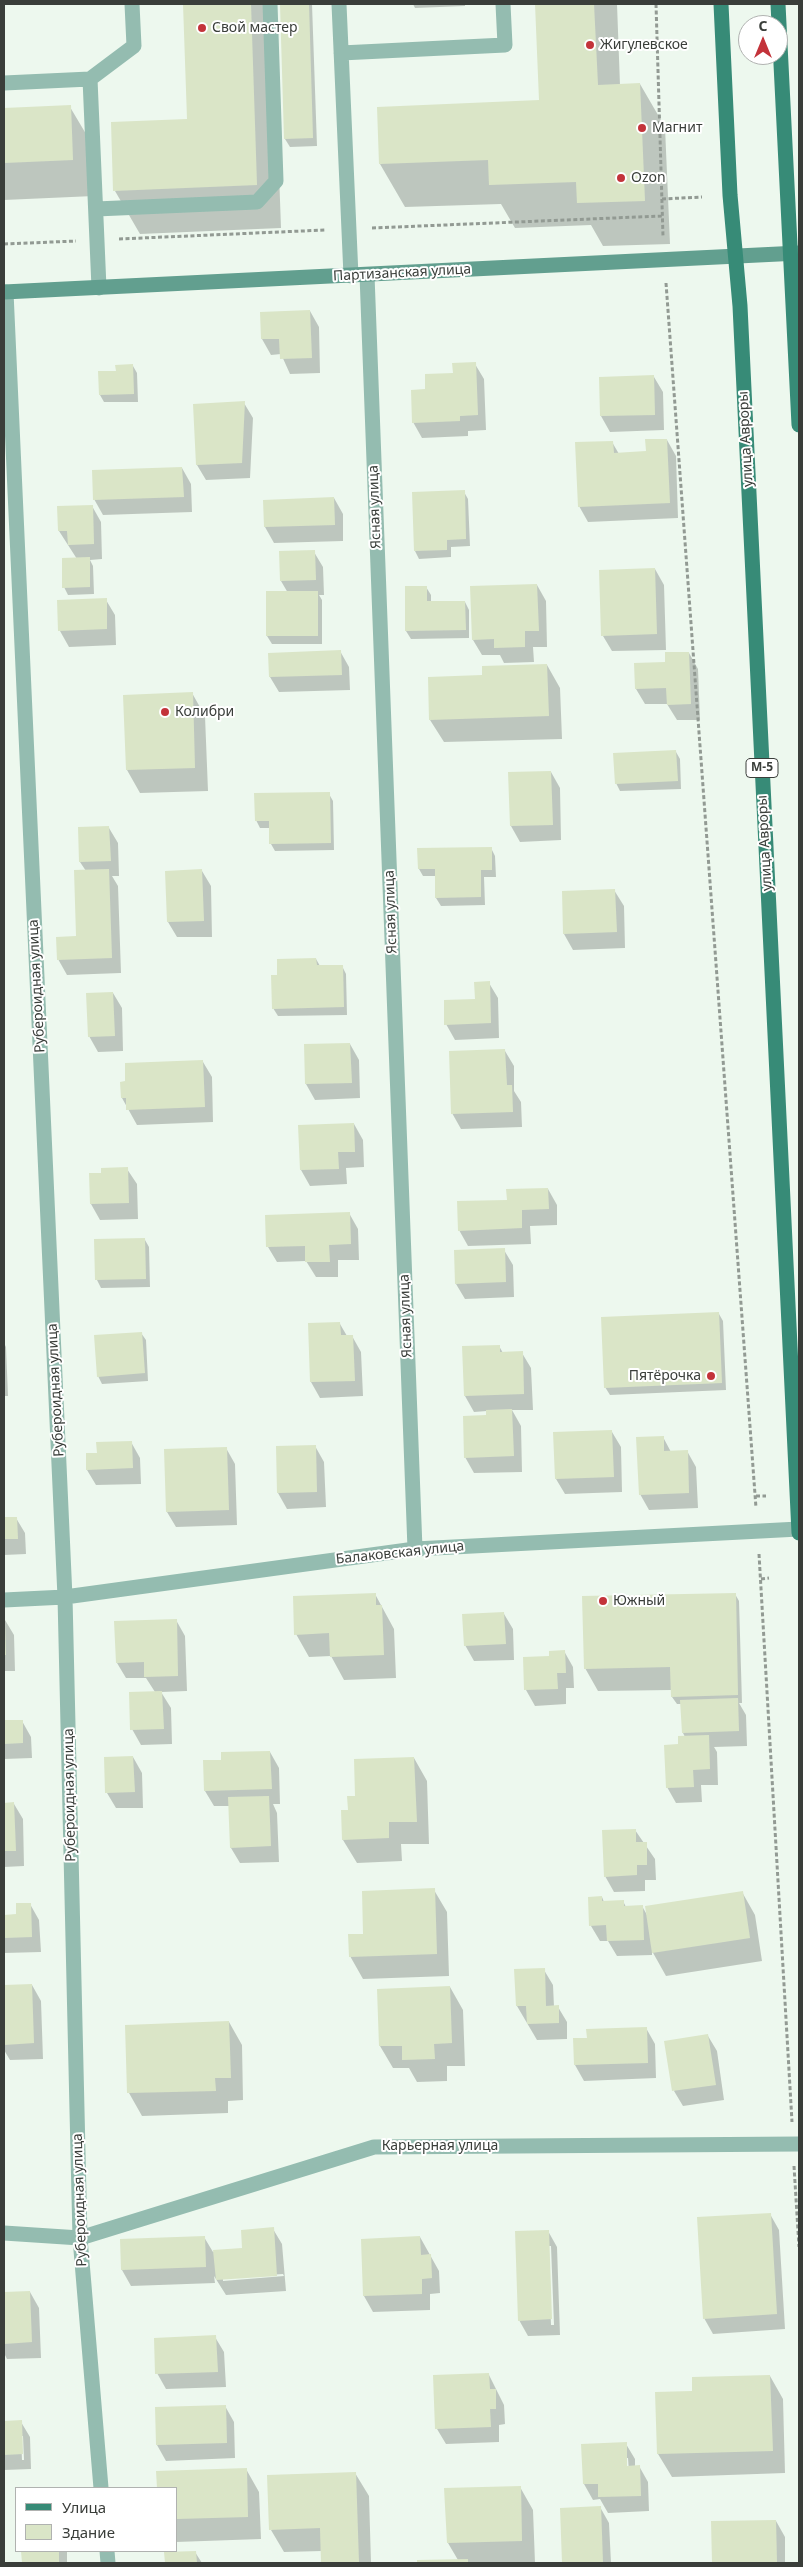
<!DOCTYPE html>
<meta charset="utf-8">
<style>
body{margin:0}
#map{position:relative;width:803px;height:2567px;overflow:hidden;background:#edf8ee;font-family:"Noto Sans",sans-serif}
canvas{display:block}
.frame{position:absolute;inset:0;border:5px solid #3a3e3a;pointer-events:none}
.legend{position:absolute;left:15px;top:2487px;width:162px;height:65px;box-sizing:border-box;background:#fff;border:1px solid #b0b2b0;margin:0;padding:6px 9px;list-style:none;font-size:15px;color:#3a3e3a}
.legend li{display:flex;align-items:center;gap:10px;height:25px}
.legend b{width:25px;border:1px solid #b0b2b0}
.north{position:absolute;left:738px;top:15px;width:50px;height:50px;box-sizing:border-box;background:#fff;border:1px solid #b0b2b0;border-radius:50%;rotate:0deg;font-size:14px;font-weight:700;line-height:20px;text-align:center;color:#3a3e3a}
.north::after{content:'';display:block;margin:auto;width:18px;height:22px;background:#c3333a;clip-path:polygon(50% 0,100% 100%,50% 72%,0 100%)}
</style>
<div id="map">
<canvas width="803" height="2567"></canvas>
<div class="frame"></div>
<ul class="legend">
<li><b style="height:6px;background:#378b77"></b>Улица</li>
<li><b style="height:14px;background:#dae5c7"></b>Здание</li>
</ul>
<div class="north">С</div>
</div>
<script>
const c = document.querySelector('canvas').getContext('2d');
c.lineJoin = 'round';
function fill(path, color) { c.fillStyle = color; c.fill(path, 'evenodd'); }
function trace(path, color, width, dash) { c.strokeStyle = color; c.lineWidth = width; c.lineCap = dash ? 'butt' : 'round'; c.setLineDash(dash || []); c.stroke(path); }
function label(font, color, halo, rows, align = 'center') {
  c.font = font + ' "Noto Sans",sans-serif'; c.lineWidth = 4; c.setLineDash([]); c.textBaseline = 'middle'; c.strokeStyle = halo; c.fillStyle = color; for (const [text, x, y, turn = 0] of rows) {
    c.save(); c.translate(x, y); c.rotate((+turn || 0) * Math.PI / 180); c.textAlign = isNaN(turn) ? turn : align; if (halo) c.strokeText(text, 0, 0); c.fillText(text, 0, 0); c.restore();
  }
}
fill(new Path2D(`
 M184 4H273L281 228 140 234 115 191 189 120Z
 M281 4H312L317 146 290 147 285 139Z
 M413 4H465V6L415 8Z
 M537 4H617L620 85 640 84 665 127 670 244 603 246 591 225 515 228 501 204 405 207 380 164 540 101Z
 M70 107 92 144 94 196 4 200V110Z
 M310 311 319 327 320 373 290 374 281 354 271 355 262 339V313Z
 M475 364 484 379 486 430 468 431V436L422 438 413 422 426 390Z
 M133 366 137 373 138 402H104L100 395 117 372Z
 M654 377 663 392 664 430 610 432 601 416 600 378Z
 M244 403 253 418 250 478 206 480 197 465Z
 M667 440 676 456 678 518 588 522 579 506 612 442 619 454 647 453Z
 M182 468 191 484 192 512 103 515 94 499Z
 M464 492 468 499 470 546 451 547V557L419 559 415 551Z
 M334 498 343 514V541L274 543 265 527 264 501Z
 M92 506 101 522 102 559 90 560 93 566 94 594 68 595 64 587 77 559 59 531V507Z
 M314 552 323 567 324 595H319L322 600V644H272L267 636V593H288L281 581Z
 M655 569 664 585 666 650 612 651 603 636Z
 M537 585 546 601 547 647H533L534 662 504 663 500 655H482L473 640Z
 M426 587 431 595V603L465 602 469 610V638L411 639 406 631Z
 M106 600 115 615 116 645 69 647 60 631 59 601Z
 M340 651 349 667 350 690 279 692 270 677Z
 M689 653 698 669 700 720H677L667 704H645L636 689 666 663Z
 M547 665 560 688 562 739 444 742 430 720 483 676Z
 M192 693 205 716 208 791 140 793 127 770Z
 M676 752 680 759 681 789 620 791 616 783Z
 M551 772 560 788 561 840 520 842 511 826 509 773Z
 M329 794 333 801 334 850 275 851 271 844 270 828H260L256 820Z
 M109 828 118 843 119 876H112L118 886 121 973 67 975 58 959 77 938 86 871 80 862Z
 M491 848 495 856 496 877H484L485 905 441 906 436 898V876H423L419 869Z
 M202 871 211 886 212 937H177L168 922Z
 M614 890 624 906 625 948 573 950 564 934 563 892Z
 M316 959 320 966H342L346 974 347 1015 278 1016 273 1008 279 977Z
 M489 983 498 998 499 1038 455 1040 446 1024 476 1000Z
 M113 993 122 1008 123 1051 98 1052 89 1036Z
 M350 1044 359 1060 360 1098 315 1100 306 1084Z
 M505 1051 514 1066V1091L521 1102 522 1127 461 1129 452 1113Z
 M203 1062 212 1077 213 1122 137 1125 122 1098 121 1083Z
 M354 1124 363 1140 364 1167 346 1168 347 1184 310 1186 301 1170 299 1126Z
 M127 1169 137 1184 138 1219 100 1220 91 1204V1175Z
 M548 1189 557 1205V1225L530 1226 531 1244 468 1246 459 1230 508 1201Z
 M349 1213 358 1229 359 1260H338V1277H316L306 1261 277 1262 268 1247Z
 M145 1240 149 1247 150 1287 101 1288 97 1280 96 1241Z
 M504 1250 513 1265 514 1297 465 1299 456 1284Z
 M719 1314 723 1321 726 1390 610 1395 605 1387Z
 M340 1324 347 1336H352L361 1352 363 1396 320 1398 311 1382Z
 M141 1333 146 1340 148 1381 102 1384 98 1376Z
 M4 1343 6 1347 8 1396H4Z
 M499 1346 503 1353H522L531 1368 533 1410H512L521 1426 522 1472 474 1473 465 1457 487 1416V1411L474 1412 465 1396 464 1347Z
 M612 1432 621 1447 622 1492 565 1494 556 1479Z
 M663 1437 671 1452 687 1451 696 1467 698 1508 649 1510 640 1494Z
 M131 1442 140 1458 141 1484 96 1485 87 1470Z
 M315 1446 324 1462 326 1507 287 1509 278 1493Z
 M226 1448 235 1464 237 1525 176 1527 167 1512Z
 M4 1518H16L25 1533 26 1554 4 1555Z
 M375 1594 394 1629 396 1678 344 1680 331 1656 309 1657 296 1634Z
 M735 1594 739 1601 742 1703H739L746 1715 747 1746 714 1747 717 1752 718 1785H701L702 1802 676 1803 667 1787 679 1745 685 1737 683 1733 682 1704H677L672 1697V1690L598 1691 585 1668Z
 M504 1614 513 1629 514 1660 474 1661 465 1645Z
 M5 1620 14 1635 15 1671H4Z
 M176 1620 185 1636 187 1691 161 1692 171 1708 172 1744 141 1745 132 1729 155 1692 146 1678H126L117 1663Z
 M564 1651 573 1667 574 1688H566V1704L535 1706 526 1690 525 1659 550 1658Z
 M4 1721H22L31 1737 32 1758 4 1759Z
 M270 1752 279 1768 280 1804H273L277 1813 279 1862 240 1863 231 1848 230 1806H214L205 1791 222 1761Z
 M133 1757 142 1773 143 1808H116L107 1793Z
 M414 1758 427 1781 429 1844H401L402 1861 357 1863 343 1840 349 1811 357 1797Z
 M4 1804H14L23 1819 24 1866 4 1867Z
 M635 1830 655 1859 656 1880H645V1891L614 1892 605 1876Z
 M434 1890 447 1912 449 1976 363 1979 350 1956 365 1935Z
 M742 1892 755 1915 762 1961 666 1976 652 1951V1955L617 1956 608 1941H600L591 1926 602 1897 604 1902 623 1901 626 1907 642 1906 647 1915Z
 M30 1904 39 1920 41 1952 4 1953V1916L17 1915Z
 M544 1970 553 1985 554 2007H558L567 2022V2039L537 2040 517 2006Z
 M32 1985 41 2001 43 2059 10 2060 4 2050V1986Z
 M450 1987 463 2010 465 2066H447V2081L417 2082 409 2068H393L380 2046Z
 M229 2022 242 2045 243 2100 228 2101V2113L142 2116 129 2093Z
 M646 2028 655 2044 656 2078 584 2081 575 2065 588 2039Z
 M708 2036 717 2051 724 2100 683 2106 674 2091Z
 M770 2214 779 2230 785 2329 713 2334 704 2318Z
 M273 2229 282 2244 286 2291 226 2295 214 2276 215 2283 131 2286 122 2270 121 2240 204 2237 213 2252 243 2249ZM283 2274 284 2276 223 2281V2278Z
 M548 2231 557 2247 560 2335 528 2336 519 2320ZM548 2246H551L554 2325H551Z
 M420 2237 439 2271 440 2293 430 2294V2310L373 2312 364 2296 363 2240Z
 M30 2292 39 2308 41 2358 7 2359 4 2353V2293Z
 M215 2337 224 2352 226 2387 166 2389 157 2373Z
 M489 2375 504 2405 505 2424 499 2425V2442L446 2444 437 2429Z
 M770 2376 783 2399 785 2473 672 2477 658 2454 656 2393 694 2392Z
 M225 2406 234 2422 235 2458 166 2461 157 2445Z
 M4 2422H21L30 2437 31 2469 4 2470ZM21 2436H23L24 2460H22Z
 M626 2444 635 2459V2466H639L648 2482 649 2511 608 2513 600 2499 593 2500 584 2484ZM626 2458H628L629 2472H626Z
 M246 2469 259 2492 261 2539 176 2542V2488H158L157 2472Z
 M355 2473 369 2496 371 2563H323L322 2551 284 2552 271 2530Z
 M520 2487 533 2510 535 2563H418L458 2560 448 2543Z
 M600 2507 609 2523 611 2563H563L561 2509Z
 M776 2521 785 2537V2563H713V2523Z
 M22 2551H67V2563H23Z
 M195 2552 202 2563H166V2553Z`), '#0003');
fill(new Path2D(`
 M183 4H251L257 185 113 191 111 122 187 119Z
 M280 4H309L313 138 284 139Z
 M535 4H594L598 85 640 83 645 201 577 203 576 182 489 185 488 160 379 164 377 107 539 100Z
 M71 105 73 160 4 163V108Z
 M310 310 312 358 280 359 279 339H261L260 312Z
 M476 362 478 415 460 416V421L412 423 411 390 425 389V374L453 373 452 363Z
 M133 364 134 394 99 395 98 371H116L115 365Z
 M654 375 655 415 600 416 599 377Z
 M245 401 242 463 196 465 193 404Z
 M645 439H667L670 503 578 507 575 442 613 441 614 453 646 451Z
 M182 467 184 497 93 500 92 470Z
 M465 490 466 539 447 540V550L414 551 412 492Z
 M334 497 335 525 264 527 263 500Z
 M93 505 94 544 68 545 67 531H58L57 506Z
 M315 550 316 580 280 581 279 551Z
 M90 557V587L62 588V558Z
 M655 568 657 634 601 636 599 570Z
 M537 584 539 631H525V647L494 648V639L472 640 470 586Z
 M405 586H427V601H465L466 630 405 631Z
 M266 591H318V636H266Z
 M107 598V629L58 631 57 600Z
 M341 650 342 675 269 677 268 653Z
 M665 652H689L691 704 667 705 666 688 635 689 634 663 665 662Z
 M547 664 549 716 429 720 428 677 482 675V666Z
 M193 692 195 768 126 770 123 695Z
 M676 750 678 781 615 784 613 753Z
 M551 771 553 825 510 826 508 772Z
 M330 792 331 843 269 844V821H255L254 793Z
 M109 826 111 861 79 862 78 827Z
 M492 847V870H481V897L435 898V869H418L417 848Z
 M109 869 112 958 57 960 56 937 76 936 74 870Z
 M202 869 204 921 167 922 165 871Z
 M615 889 617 932 563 934 562 891Z
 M316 958 317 965H343L344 1007 272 1009 271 975H277V959Z
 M490 981 491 1023 444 1025V1000L475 999 474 982Z
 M113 992 115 1036 88 1037 86 993Z
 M350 1043 352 1083 305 1084 304 1044Z
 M505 1049 507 1085H512L513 1112 451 1114 449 1051Z
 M203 1060 205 1107 126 1110V1098H121L120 1082 125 1081V1063Z
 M354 1123 355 1152H338L339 1169 300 1170 298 1125Z
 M128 1167 129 1203 90 1204 89 1173H101V1168Z
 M548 1188 549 1209 522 1210V1228L458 1231 457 1201 507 1200 506 1189Z
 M350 1212 351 1244 329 1245 330 1262H305V1246L266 1247 265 1215Z
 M145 1238 146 1279 95 1280 94 1239Z
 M505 1248 506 1282 455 1284 454 1250Z
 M719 1312 722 1383 604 1388 601 1317Z
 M340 1322 341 1335H353L355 1381 310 1382 308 1323Z
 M142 1332 145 1373 97 1377 94 1335Z
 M500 1345V1352L523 1351 524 1394 464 1396 462 1346Z
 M512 1409 514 1456 464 1458 463 1416 486 1415V1410Z
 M612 1430 614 1477 555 1479 553 1432Z
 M664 1436V1451L688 1450 689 1493 639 1495 636 1437Z
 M132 1441 133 1468 86 1470V1453H97L96 1442Z
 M316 1445 317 1492 277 1493 276 1446Z
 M227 1447 229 1510 166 1512 164 1449Z
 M4 1517H17L18 1539H4Z
 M376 1593V1605H382L384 1655 330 1657 329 1633 294 1635 293 1596Z
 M736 1593 738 1695 671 1697 670 1667 584 1669 582 1596Z
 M504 1612 506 1644 464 1646 462 1614Z
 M177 1619 178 1676 144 1677V1662L116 1663 114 1621Z
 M4 1622H5L6 1655H4Z
 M565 1650 566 1673H557L558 1689 524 1690 523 1657 549 1656V1651Z
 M162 1691 164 1729 130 1730 129 1692Z
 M738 1698 739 1731 682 1733 680 1700Z
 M4 1720H23V1743L4 1744Z
 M709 1735 710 1769 693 1770 694 1787 666 1788 664 1745 678 1744V1736Z
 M270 1751 272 1789 204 1791 203 1760H221V1752Z
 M133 1756 135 1792 105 1793 104 1757Z
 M414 1757 417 1822H389V1838L342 1840 341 1810H348L347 1796H355L354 1759Z
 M269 1796 271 1846 230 1848 228 1797Z
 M14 1802 16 1851H4V1803Z
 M636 1829V1842H647V1865H637V1875L604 1877 602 1830Z
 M435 1888 437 1954 349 1957 348 1934H363L362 1891Z
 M743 1891 750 1938 652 1953 645 1906Z
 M602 1896V1901L624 1900V1906L643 1905 644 1940 607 1941 606 1925 589 1926 588 1897Z
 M16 1903H31L32 1937 4 1938V1915L16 1914Z
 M545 1968 546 2006 559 2005V2023L527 2024 526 2006H516L514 1969Z
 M32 1984 34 2043 4 2045V1985Z
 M450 1986 452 2043 434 2044 435 2059 402 2060V2046H379L377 1989Z
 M229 2021 231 2078H215L216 2091 127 2093 125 2025Z
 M647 2027 648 2063 574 2065 573 2038H587L586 2029Z
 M708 2034 716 2085 672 2091 664 2041Z
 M771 2213 777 2314 703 2319 697 2217Z
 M274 2227 277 2276 216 2280 213 2250 242 2248 241 2230Z
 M549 2230 552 2319 518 2321 515 2231Z
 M205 2236 206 2267 121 2270 120 2239Z
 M420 2236 421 2255 431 2254 432 2278 422 2279V2294L363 2296 361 2239Z
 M30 2291 32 2342 4 2344V2292Z
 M216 2335 218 2372 155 2374 154 2338Z
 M489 2373 490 2389H496V2409H490L491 2427 435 2429 433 2375Z
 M770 2375 773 2451 657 2454 655 2392 692 2391V2377Z
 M226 2405 227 2443 156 2445 155 2407Z
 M22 2420 23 2454 4 2455V2421Z
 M627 2442V2466L640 2465 641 2496 598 2497V2484H583L581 2444Z
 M247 2468 248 2517 176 2519V2488H157L156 2471Z
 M356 2472 359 2563H321L320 2528 269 2530 267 2475Z
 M521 2486 522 2541 447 2543 444 2488Z
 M601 2506 603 2563H562L560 2508Z
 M776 2520 777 2563H712L711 2521Z
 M21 2551H59V2563H22Z
 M196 2551 197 2563H165L164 2552Z
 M468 2559V2563H417V2560Z`), '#dae5c7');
trace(new Path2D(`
 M656 4 663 236
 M662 199 702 197
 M372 228 662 216
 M119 239 325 230
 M4 244 76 241
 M666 283 756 1508
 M756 1496H766
 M759 1554 792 2122
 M761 1579 769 1578
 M794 2166 799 2247`), '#929a93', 3, [4, 2.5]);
trace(new Path2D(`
 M339 4 351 276
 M341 53 505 45 503 4
 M90 79 134 46 132 4
 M4 83 90 79 99 288
 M96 209 257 202 276 181 270 4`), '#94bcb0', 15);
trace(new Path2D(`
 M367 275 415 1549
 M6 292 65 1597 80 2238 101 2488
 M4 1600 65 1597 415 1549 799 1529
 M4 2233 80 2238 374 2147 799 2144
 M107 2551 108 2563`), '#94bcb0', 15);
trace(new Path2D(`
 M4 292 799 253`), '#629f8f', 15);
trace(new Path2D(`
 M721 4 730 195 740 306 799 1533
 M778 4 799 425`), '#378b77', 15);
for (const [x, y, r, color] of [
 [202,28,5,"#c3333a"],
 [590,45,5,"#c3333a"],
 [642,128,5,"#c3333a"],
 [621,178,5,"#c3333a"],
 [165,712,5,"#c3333a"],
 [711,1376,5,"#c3333a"],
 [603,1601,5,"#c3333a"]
]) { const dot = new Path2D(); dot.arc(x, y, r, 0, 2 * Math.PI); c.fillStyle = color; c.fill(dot); trace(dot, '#fff', 2); }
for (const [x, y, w] of [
 [762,768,32]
]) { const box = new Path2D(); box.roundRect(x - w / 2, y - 9.5, w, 19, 4); c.fillStyle = '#fff'; c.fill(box); trace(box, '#3a3e3a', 1); }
label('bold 12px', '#3a3e3a', null, [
 ["М-5",762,768]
]);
label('14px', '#3a3e3a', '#fff', [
 ["Свой мастер",212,28],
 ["Жигулевское",600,45],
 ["Магнит",652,128],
 ["Ozon",631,178],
 ["Колибри",175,712],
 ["Пятёрочка",701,1376,"right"],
 ["Южный",613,1601]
], 'left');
label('14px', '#3a3e3a', '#fff', [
 ["Партизанская улица",402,273,-3],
 ["улица Авроры",746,439,-93],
 ["Ясная улица",375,507,-92],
 ["улица Авроры",765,843,-93],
 ["Ясная улица",391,912,-92],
 ["Рубероидная улица",37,986,-93],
 ["Ясная улица",406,1316,-92],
 ["Рубероидная улица",56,1390,-93],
 ["Балаковская улица",400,1553,-6],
 ["Рубероидная улица",70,1795,-91],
 ["Карьерная улица",440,2146],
 ["Рубероидная улица",80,2200,-92]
]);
</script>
